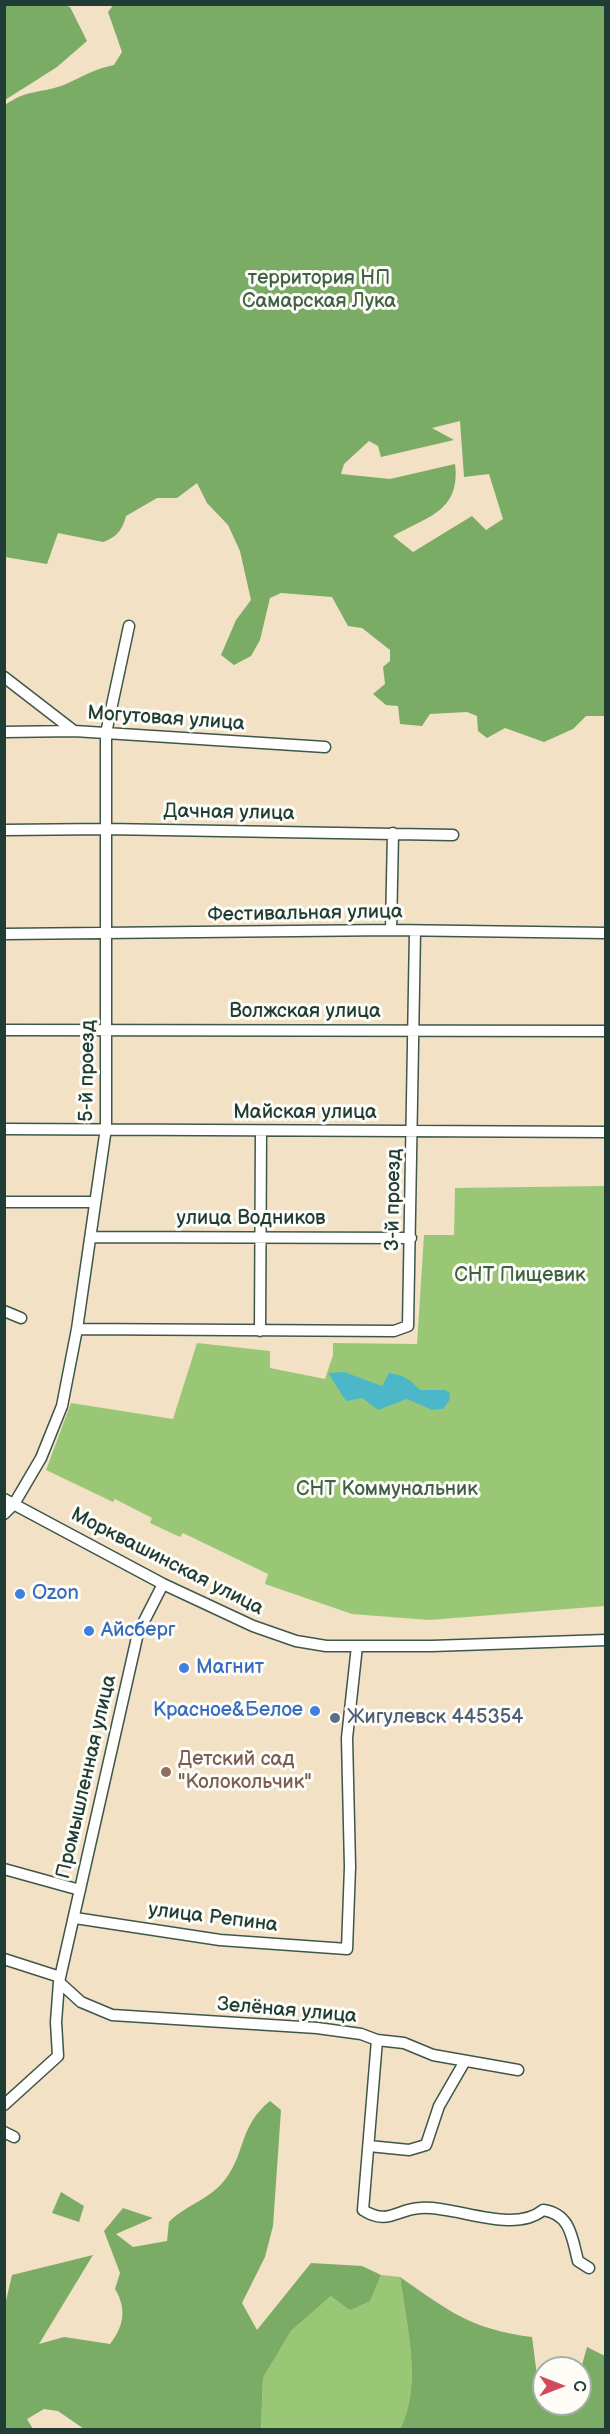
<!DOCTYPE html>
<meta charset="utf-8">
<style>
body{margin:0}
#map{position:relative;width:610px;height:2434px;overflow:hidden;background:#f2e1c4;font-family:"Balsamiq Sans",sans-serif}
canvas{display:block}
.frame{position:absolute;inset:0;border:6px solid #1f3d34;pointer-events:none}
.north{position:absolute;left:532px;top:2356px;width:60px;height:60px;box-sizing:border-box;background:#fdfcf7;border:2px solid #a4b0a9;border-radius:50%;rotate:90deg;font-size:16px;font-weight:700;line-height:24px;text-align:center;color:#1f3d34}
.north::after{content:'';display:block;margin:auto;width:21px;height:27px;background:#d1495b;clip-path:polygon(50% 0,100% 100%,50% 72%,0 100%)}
</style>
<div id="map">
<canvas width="610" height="2434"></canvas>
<div class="frame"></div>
<div class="north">С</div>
</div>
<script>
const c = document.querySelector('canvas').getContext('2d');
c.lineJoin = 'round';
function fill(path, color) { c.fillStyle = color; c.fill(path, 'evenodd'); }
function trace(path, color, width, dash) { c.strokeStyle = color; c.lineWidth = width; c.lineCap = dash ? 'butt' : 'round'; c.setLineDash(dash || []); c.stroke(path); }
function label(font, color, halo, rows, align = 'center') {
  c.font = font + ' "Balsamiq Sans",sans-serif'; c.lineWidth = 6; c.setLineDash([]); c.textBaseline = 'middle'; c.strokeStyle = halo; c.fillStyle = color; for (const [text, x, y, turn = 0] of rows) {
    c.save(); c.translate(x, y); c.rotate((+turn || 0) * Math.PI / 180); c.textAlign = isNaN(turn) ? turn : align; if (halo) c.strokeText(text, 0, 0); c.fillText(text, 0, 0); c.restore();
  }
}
fill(new Path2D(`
 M605 1186V1606L429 1620 352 1614 265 1584 268 1574 183 1533 180 1537 150 1523 152 1518 115 1499 113 1502 46 1470 71 1403 173 1419 197 1343 270 1351V1368L325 1379 333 1355V1343L417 1344 424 1235H454L455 1188Z
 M381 2275 400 2277C406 2324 423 2385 400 2429L261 2430 263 2378 291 2331 331 2296 370 2300Z`), '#9ac775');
fill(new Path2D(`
 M61 4 70 7 87 41 57 67 5 100V5Z
 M114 4 605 5V716H586L573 729 544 742 505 728 487 738 478 731 477 716 467 712 430 714 422 726 400 724 398 706 386 705 373 694 385 684 383 667 390 661V650L362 628 348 626 332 597 281 593 270 598 260 640 251 656 234 665 221 655 236 620 251 600 240 551 228 525 207 503 197 483 177 498H157L126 516C123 529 116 538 103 542L58 533 47 564 5 557V105C29 88 42 94 66 84 84 76 94 69 114 65L122 52 108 12ZM460 421 464 477 489 474 503 519 486 530 472 516 413 552 393 536C427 517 461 511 455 464L390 479 341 474 344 464 369 441 378 446 381 457 454 440 432 428Z
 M270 2101 281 2110 273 2226 265 2257 242 2303 257 2330 311 2263 362 2266 381 2275 370 2301 350 2310 331 2296 291 2331 263 2378 261 2429H84L58 2411 44 2409 27 2419 33 2429H5L4 2309 12 2275 93 2255 39 2344 64 2337 110 2344C124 2326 127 2309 115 2289L120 2273 104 2231 123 2208 153 2218 116 2234 133 2247 167 2241 169 2222C188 2203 211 2200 227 2177 245 2152 240 2125 270 2101Z
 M61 2192 84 2206 79 2222 52 2213Z
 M400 2277C449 2311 470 2329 532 2337L539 2391 544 2396V2404H552L558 2410 564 2404H580V2372L587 2347 605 2356V2429H400C423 2385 406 2324 400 2277Z`), '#7bac66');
fill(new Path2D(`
 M344 1372 382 1386 389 1373C403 1375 410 1379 420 1390H445L450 1393 449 1401 443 1409 432 1410 407 1399 378 1410 362 1398 346 1401 328 1373Z`), '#4db7ca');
const street = new Path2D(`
 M4 677 74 731
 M4 732 74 731 325 747
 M4 830 106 829 453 835
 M391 930 393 833
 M4 934 391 930 606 933
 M4 1030 606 1031
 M4 1129 606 1132
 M4 1202H94
 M91 1237 411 1238
 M4 1311 21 1318
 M77 1329 394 1331 408 1326 415 931
 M260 1331 261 1131
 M4 1499 163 1584 253 1626 296 1641 326 1646H432L606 1640
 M4 1514 14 1504 41 1458 62 1406 77 1329 106 1128V733L129 626
 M4 1869 80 1890
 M75 1918 220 1940 347 1949 350 1867 347 1738 357 1646
 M4 1959 60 1977
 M59 1982 81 2002 112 2015 317 2028 361 2034 377 2040 404 2043 433 2055 518 2070
 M377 2040 363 2210C388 2226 397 2209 420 2208 455 2205 513 2235 543 2210 571 2214 572 2238 578 2261L589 2268
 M4 2105 58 2056 56 2022 59 1982 138 1633 163 1584
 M4 2132 14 2137
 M369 2146 409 2150 426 2145 439 2106 465 2061`);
trace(street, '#3f564a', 13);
trace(street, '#fff', 10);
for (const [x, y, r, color] of [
 [20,1594,6,"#3f7fe0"],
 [89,1631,6,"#3f7fe0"],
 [184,1668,6,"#3f7fe0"],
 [315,1711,6,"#3f7fe0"],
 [335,1718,6,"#5c6f8a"],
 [166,1772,6,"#8d6e63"]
]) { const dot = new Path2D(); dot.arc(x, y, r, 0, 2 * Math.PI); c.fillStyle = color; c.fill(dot); trace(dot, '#fdfcf7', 2); }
label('20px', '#3e6044', '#fdfcf7', [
 ["территория НП",319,279],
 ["Самарская Лука",319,302],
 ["СНТ Пищевик",520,1276],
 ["СНТ Коммунальник",387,1490]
]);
label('20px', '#1f3d34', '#fdfcf7', [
 ["Могутовая улица",166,719,4],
 ["Дачная улица",229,813,1],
 ["Фестивальная улица",305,914,-1],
 ["Волжская улица",305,1012],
 ["5-й проезд",88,1071,-89],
 ["Майская улица",305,1113],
 ["3-й проезд",394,1200,-89],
 ["улица Водников",251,1219],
 ["Морквашинская улица",167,1562,27],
 ["Промышленная улица",87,1777,-77],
 ["улица Репина",213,1918,7],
 ["Зелёная улица",287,2011,5]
]);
label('20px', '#366cbe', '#fdfcf7', [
 ["Ozon",32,1594],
 ["Айсберг",101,1631],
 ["Магнит",196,1668],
 ["Красное&Белое",303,1711,"right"]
], 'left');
label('20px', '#4e5e75', '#fdfcf7', [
 ["Жигулевск 445354",347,1718]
], 'left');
label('20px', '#785e54', '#fdfcf7', [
 ["Детский сад",178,1760],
 ["\"Колокольчик\"",178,1783]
], 'left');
</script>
